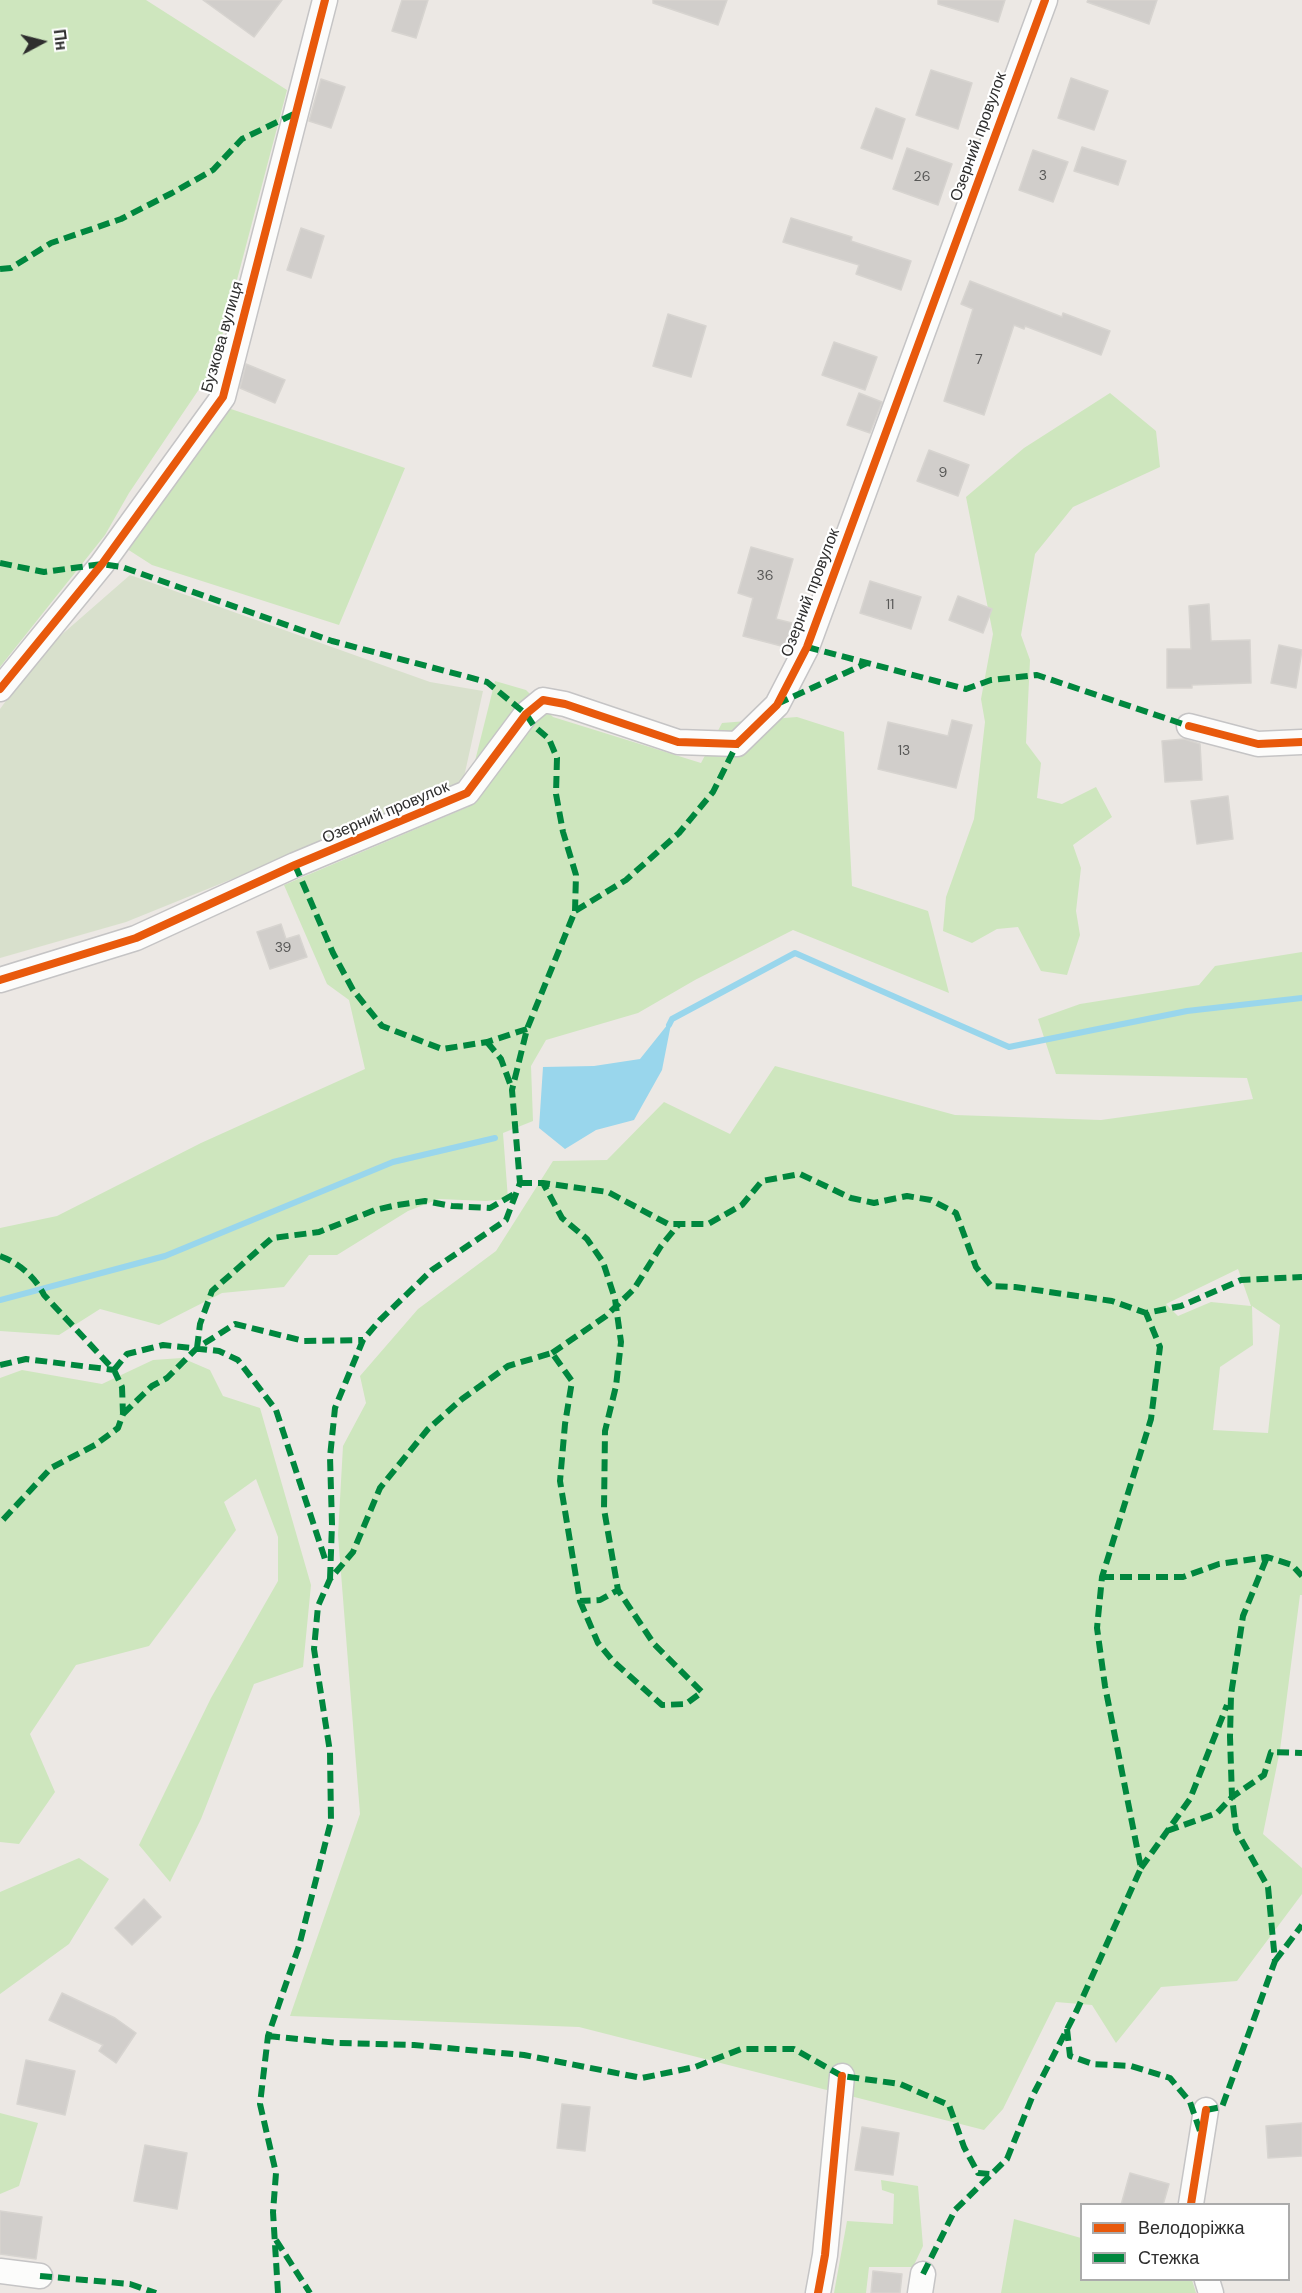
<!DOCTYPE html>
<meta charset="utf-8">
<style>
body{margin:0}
#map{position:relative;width:1302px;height:2293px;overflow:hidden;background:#ece8e4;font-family:"DM Sans",sans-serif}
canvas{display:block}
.legend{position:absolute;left:1080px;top:2203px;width:210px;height:78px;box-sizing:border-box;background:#fff;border:2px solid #ababab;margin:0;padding:8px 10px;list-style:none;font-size:18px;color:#2e2e2e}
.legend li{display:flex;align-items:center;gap:12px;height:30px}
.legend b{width:30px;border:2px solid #ababab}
.north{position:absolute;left:12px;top:12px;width:60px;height:60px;-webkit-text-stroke:4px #fff;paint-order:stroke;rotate:83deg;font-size:16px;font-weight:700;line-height:24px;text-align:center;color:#2e2e2e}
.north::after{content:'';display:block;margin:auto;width:21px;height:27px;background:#2e2e2e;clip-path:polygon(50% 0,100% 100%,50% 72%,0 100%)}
</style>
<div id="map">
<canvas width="1302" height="2293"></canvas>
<ul class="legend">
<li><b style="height:8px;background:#e8590c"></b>Велодоріжка</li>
<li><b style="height:8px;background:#00873e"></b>Стежка</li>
</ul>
<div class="north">Пн</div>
</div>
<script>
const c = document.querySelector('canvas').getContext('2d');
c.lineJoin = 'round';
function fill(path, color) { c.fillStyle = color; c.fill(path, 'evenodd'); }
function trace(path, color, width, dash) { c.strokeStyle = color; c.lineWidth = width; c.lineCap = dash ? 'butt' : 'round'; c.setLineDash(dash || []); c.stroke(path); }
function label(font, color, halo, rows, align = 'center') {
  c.font = font + ' "DM Sans",sans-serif'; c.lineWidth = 4.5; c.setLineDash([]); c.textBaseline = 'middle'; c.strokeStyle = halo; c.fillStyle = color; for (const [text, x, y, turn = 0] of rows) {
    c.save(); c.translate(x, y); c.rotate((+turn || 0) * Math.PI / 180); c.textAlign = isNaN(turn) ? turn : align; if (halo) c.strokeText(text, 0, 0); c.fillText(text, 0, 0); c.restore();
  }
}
fill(new Path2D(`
 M0 0H146L287 90 214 367 129 493 105 535 0 667Z
 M1110 393 1156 431 1160 467 1073 507 1035 554 1021 635 1030 660 1026 743 1041 763 1037 798 1062 804 1096 787 1112 817 1073 845 1081 868 1076 911 1080 935 1067 975 1041 971 1018 927 997 929 972 943 943 931 946 897 974 819 985 722 981 699 993 634 966 497 1024 448Z
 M228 408 405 468 339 625 152 565 124 547Z
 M495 681 526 690 553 717 701 763 722 723 797 717 844 732 852 886 928 911 949 993 793 930 695 980 638 1013 546 1040 531 1066 533 1121 503 1133 508 1199 486 1201 439 1199 408 1211 337 1255H309L284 1287 222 1293 159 1325 100 1309 59 1335 0 1331V1228L57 1216 201 1143 365 1069 349 1000 327 984 284 885 468 807 470 781Z
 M1302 952V1595H1300L1280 1750 1263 1834 1302 1868V1894L1237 1981 1161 1987 1116 2043 1092 2005 1056 2002 1003 2109 984 2130 579 2027 290 2016 360 1814 338 1535 343 1446 366 1403 360 1376 418 1309 496 1251 553 1161 607 1160 664 1102 730 1134 775 1066 955 1115 1101 1120 1253 1099 1247 1078 1056 1074 1038 1019 1080 1004 1199 985 1215 966ZM1238 1269 1251 1306 1211 1302 1178 1316 1166 1304ZM1252 1306 1280 1325 1268 1433 1213 1430 1220 1367 1253 1345Z
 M182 1358 210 1370 223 1396 260 1408 311 1585 303 1667 254 1684 201 1819 170 1882 139 1845 211 1698 278 1581V1537L256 1479 224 1502 236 1530 149 1646 76 1665 30 1734 55 1792 19 1844 0 1842V1378L22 1370 102 1384 153 1360Z
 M79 1858 109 1879 69 1944 0 1994V1892Z
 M0 2113 38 2123 19 2186 0 2194Z
 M881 2180 918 2186 923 2246 913 2267H869L866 2293H834L847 2221 893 2224 894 2194 882 2190Z
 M1014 2219 1081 2238 1082 2280H1192L1196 2293H1001Z`), '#cee6be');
fill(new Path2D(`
 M130 575 430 682 483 691 462 786 126 922 0 958V709L35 661 51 644Z`), '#d8e0cc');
fill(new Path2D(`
 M672 1019 662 1070 634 1120 596 1130 565 1149 539 1128 543 1067 594 1066 640 1059Z`), '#99d6ec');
trace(new Path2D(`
 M669 1025 672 1019 795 953 1009 1047 1187 1011 1302 998
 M0 1300 165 1256 393 1162 495 1138`), '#99d6ec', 6);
const building = new Path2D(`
 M203 0H282L254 37Z
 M402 0H428L416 38 392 31Z
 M653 0H727L718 25 653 3Z
 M938 0H1005L998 22 938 4Z
 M1088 0H1157L1149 24 1087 2Z
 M931 70 972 83 958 129 916 115Z
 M1071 78 1108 91 1094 130 1058 118Z
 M321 79 345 87 331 128 309 121Z
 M876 108 905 119 892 159 861 148Z
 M1082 147 1126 161 1118 185 1074 171Z
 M907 148 952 164 938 205 893 189Z
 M1033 150 1068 162 1053 202 1019 190Z
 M791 218 852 237 851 241 911 261 901 290 856 274 859 265 783 242Z
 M301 228 324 236 311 278 287 270Z
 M970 281 1062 317 1063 313 1110 331 1101 355 1025 326 1024 329 1014 325 984 415 944 401 973 309 961 304Z
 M668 314 706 326 691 377 653 366Z
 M834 342 877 357 865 390 822 375Z
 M246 364 285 380 275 403 240 388Z
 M859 393 882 402 870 433 847 425Z
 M929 450 969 465 958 496 917 481Z
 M751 547 793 559 776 619 792 623 785 647 743 636 753 598 738 593Z
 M870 581 921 597 911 629 860 613Z
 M958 596 992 609 983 633 949 620Z
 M1209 604 1211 641 1250 640 1251 683 1192 685V688H1167V649H1191L1189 606Z
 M1279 645 1302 650 1296 688 1271 683Z
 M952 720 972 725 956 788 878 769 888 722 948 736Z
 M1184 739 1200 744 1202 780 1165 782 1162 741Z
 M1228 796 1233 839 1197 844 1191 801Z
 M281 924 286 939 299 935 307 957 270 969 257 932Z
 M144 1899 161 1917 132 1945 115 1928Z
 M62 1993 115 2018 136 2033 116 2063 99 2051 103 2045 49 2020Z
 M26 2060 75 2071 65 2115 17 2104Z
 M562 2104 590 2107 585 2151 557 2148Z
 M1302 2123V2156L1268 2158 1266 2126Z
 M862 2127 899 2133 893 2175 855 2170Z
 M145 2145 187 2153 177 2209 134 2201Z
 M1130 2173 1169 2184 1163 2205H1121Z
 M0 2211 42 2217 36 2259 0 2254Z
 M873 2271 902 2274 900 2293H871Z`);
fill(building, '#d1cecb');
trace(building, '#d7d4d0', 1.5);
const minor = new Path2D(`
 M0 689 102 564 223 397 325 0
 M1189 726 1258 744 1302 742
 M0 980 136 938 295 865 467 793 526 714 543 700 565 704 678 742 737 744 777 705 807 647 1045 0
 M1191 2204 1206 2110
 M0 2271 40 2276
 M1207 2280 1211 2293
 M818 2293 825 2255 842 2076
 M920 2293 923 2274`);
trace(minor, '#c5c4c5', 27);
trace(minor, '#fcfcfb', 24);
trace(new Path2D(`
 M0 269 11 268 51 243 121 219 172 193 213 170 242 139 296 113
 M0 563 44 572 102 564 122 567 332 641 487 682 526 714 534 726 549 739 557 758 556 794 563 832 576 875 575 911
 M807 647 966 689 991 680 1037 675 1189 726
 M777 704 867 663
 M295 865 333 953 353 990 382 1026 442 1049 487 1042 527 1029
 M487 1042 501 1059 512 1089
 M520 1183H543L608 1192 668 1224H708L742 1205 762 1181 800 1174 851 1198 874 1203 907 1196 931 1200 956 1213 976 1267 991 1286 1015 1287 1112 1301 1146 1313 1181 1306 1241 1280 1302 1277
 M0 1256C19 1263 35 1277 44 1295L114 1370 122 1387 123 1414 118 1428 95 1445 51 1468 0 1523
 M197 1348 200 1324 212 1291 272 1238 319 1232 375 1210 397 1205 425 1201 452 1206 490 1208 516 1193
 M552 1353 606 1316 634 1289 661 1246 679 1224
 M0 1365 26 1359 114 1370
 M114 1370 127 1354 163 1345 219 1351 238 1360 276 1410 326 1562
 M123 1414 152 1386 167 1378 197 1348 235 1324 304 1341 363 1340
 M1102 1577H1183L1219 1564 1267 1557 1292 1565 1302 1576
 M330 1579 332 1524 330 1457 335 1408 363 1340 380 1320 432 1270 506 1220 520 1183 512 1090 527 1029 575 911 626 880 679 833 713 792 737 744
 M580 1601 598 1643 613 1661 662 1705 686 1704 702 1692 654 1644 618 1590
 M1167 1831 1217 1813 1232 1797 1264 1775 1271 1752 1302 1753
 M1141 1868 1190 1799 1227 1705
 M1275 1961 1302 1925
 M1067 2029 1070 2056 1093 2064 1131 2066 1170 2078 1190 2102 1200 2131
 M268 2036 338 2043 414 2045 524 2055 642 2078 695 2067 741 2049H794L842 2076 900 2084 949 2105 964 2147 978 2173 991 2174
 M1206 2110 1222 2107 1275 1961 1268 1887 1236 1830 1232 1797 1230 1737 1231 1695 1243 1616 1267 1557
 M276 2240 310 2293
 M923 2274 955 2210 1007 2159 1033 2095 1077 2010 1141 1868 1105 1686 1097 1628 1102 1577 1151 1419 1160 1347 1146 1313
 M40 2276 130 2284 156 2293
 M278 2293 273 2212 276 2173 260 2104 268 2036 299 1946 331 1821 330 1752 314 1649 318 1606 330 1579 353 1552 380 1488 428 1429 462 1399 508 1366 552 1353 572 1381 565 1424 560 1481 580 1601 600 1600 618 1590 604 1509 605 1431 616 1386 621 1342 615 1299 603 1262 587 1239 562 1218 543 1183`), '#00873e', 6, [12, 6]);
trace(new Path2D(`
 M0 689 102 564 223 397 325 0
 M1189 726 1258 744 1302 742
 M0 980 136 938 295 865 467 793 526 714 543 700 565 704 678 742 737 744 777 705 807 647 1045 0
 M1191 2204 1206 2110
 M818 2293 825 2255 842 2076`), '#e8590c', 8);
label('14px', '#585857', null, [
 ["3",1043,176],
 ["26",922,177],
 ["7",979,360],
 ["9",943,473],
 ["36",765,576],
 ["11",890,605],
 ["13",904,751],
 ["39",283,948]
]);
label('16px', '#2e2e2e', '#fff', [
 ["Озерний провулок",979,137,-70],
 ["Бузкова вулиця",223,337,-74],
 ["Озерний провулок",811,593,-69],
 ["Озерний провулок",386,813,-23]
]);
</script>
